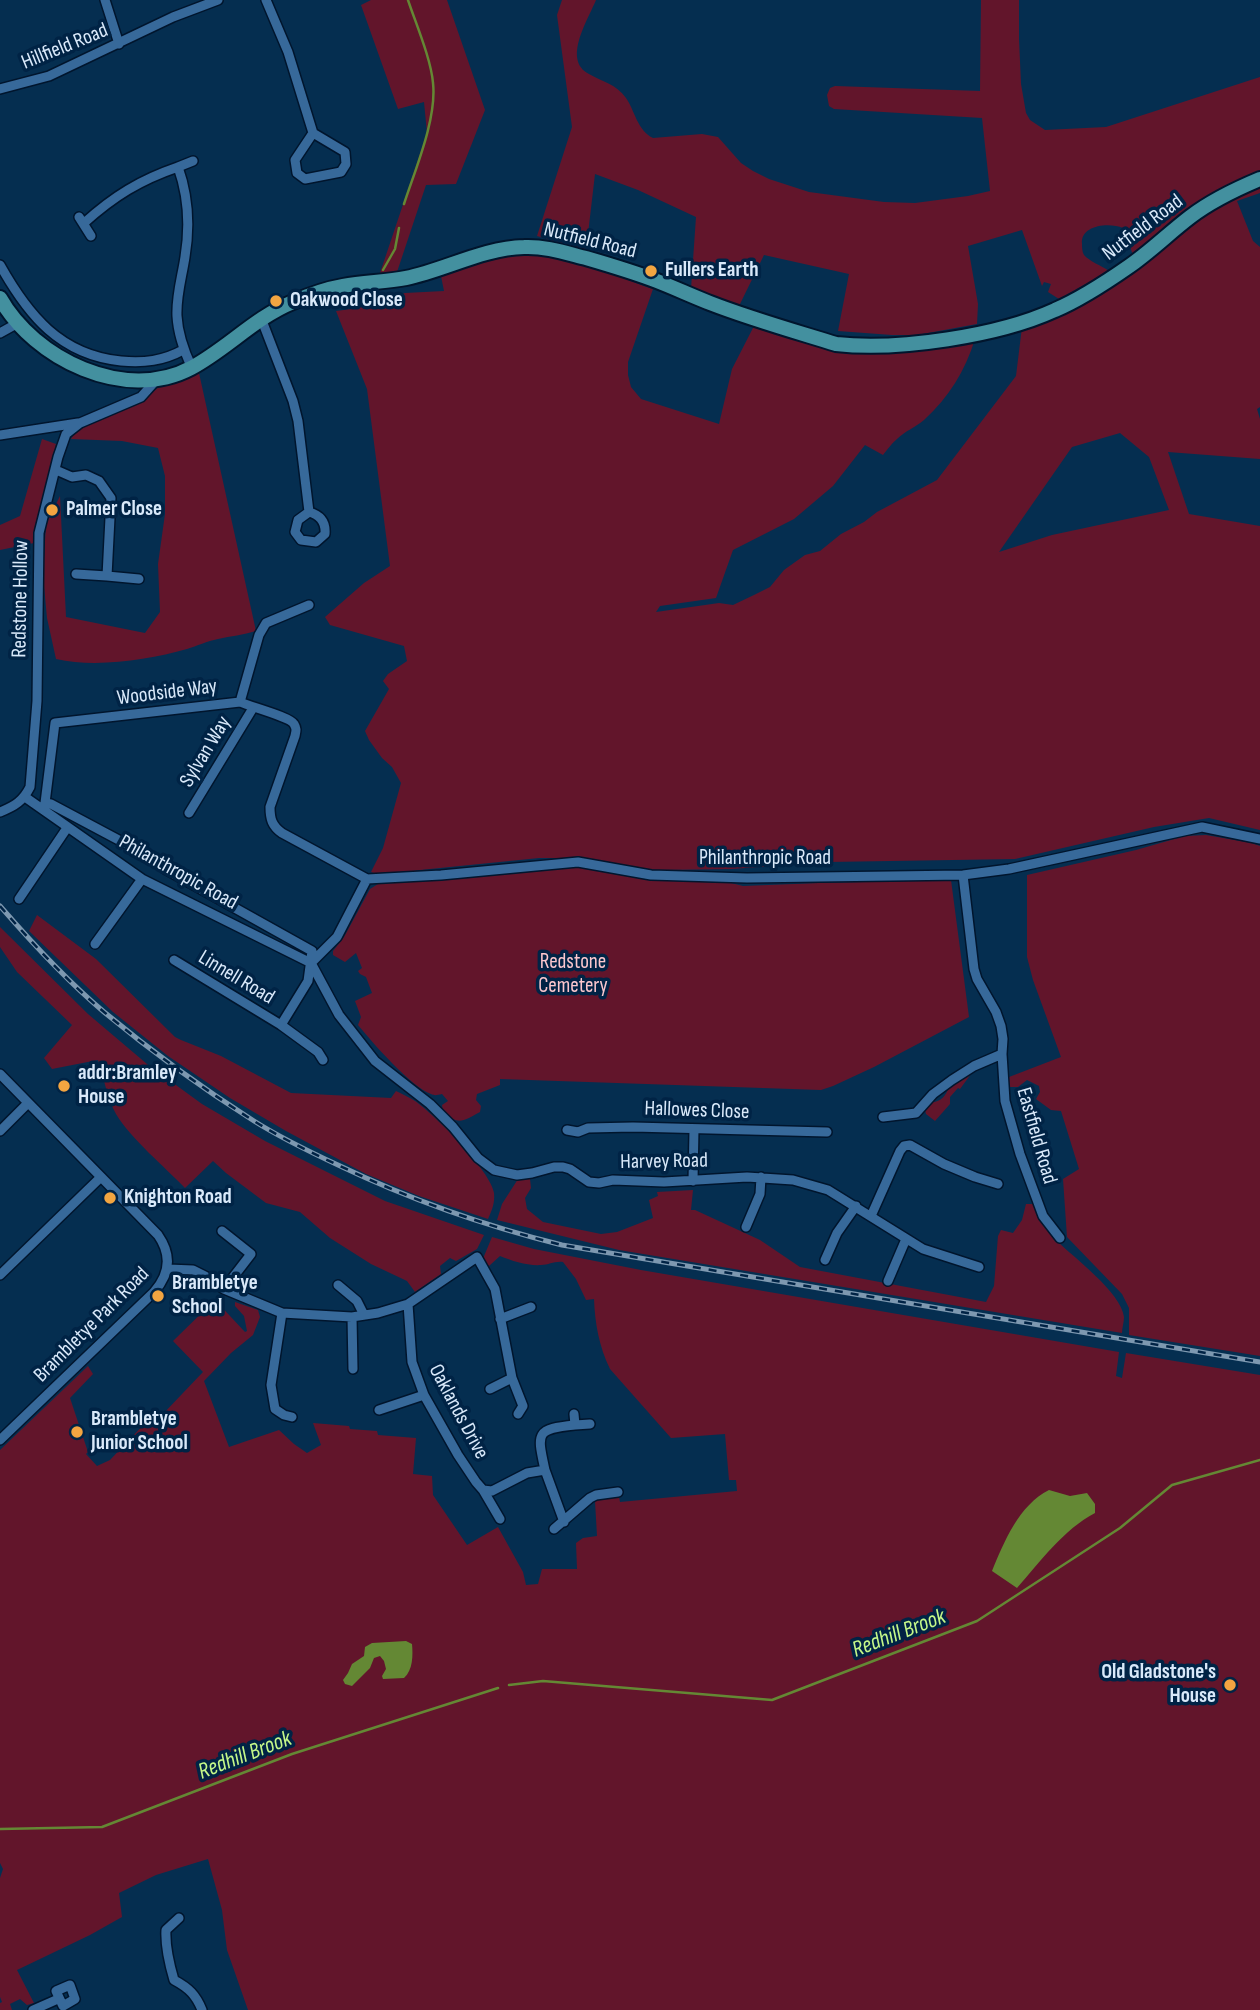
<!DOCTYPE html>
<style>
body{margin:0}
canvas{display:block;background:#052e50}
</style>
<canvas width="1260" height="2010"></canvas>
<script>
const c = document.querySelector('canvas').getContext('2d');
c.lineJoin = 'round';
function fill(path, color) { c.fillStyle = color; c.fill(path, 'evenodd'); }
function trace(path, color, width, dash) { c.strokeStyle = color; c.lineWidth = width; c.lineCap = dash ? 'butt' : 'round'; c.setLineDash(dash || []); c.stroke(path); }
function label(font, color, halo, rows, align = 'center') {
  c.font = font + ' "Sofia Sans Condensed",sans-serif'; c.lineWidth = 7; c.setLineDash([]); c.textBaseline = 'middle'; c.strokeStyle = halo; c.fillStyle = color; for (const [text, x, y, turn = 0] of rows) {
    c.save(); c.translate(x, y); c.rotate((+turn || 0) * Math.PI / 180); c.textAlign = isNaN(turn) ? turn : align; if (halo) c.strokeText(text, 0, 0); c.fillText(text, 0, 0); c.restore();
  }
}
fill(new Path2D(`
 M371 0H447L485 110 456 184 426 185 397 272 380 273 427 133 424 102 398 109 361 5Z
 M562 0H596C588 20 562 60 589 74 603 82 616 84 626 98 635 111 637 130 653 138L702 134 718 137 741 163 753 171 769 179 809 192 884 202 915 203 968 196 990 191 982 118 834 109 829 106 827 95 830 88 835 86 980 91 981 0H1019V39L1021 84 1026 113 1030 120 1045 130 1106 127 1260 77V179L1249 185 1242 178 1212 193V199L1133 255 1123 228C1109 222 1080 225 1082 244 1082 247 1082 252 1084 255 1089 261 1102 266 1109 271L1059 299 1048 292 1051 284 1044 282 1042 286 1022 230 968 246 978 304 977 324 917 335H892L838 331 849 274 764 255 739 306 691 289 696 217 638 190 595 174 586 251 537 236 572 127 557 15Z
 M1260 185V193L1237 201 1253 241 1260 247V407L1257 409 1260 419V459L1168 452 1189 514 1260 526V830L1209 818 1154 827 1015 859 828 862 732 869 658 870 644 869 578 858H539L420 870 381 876 371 872 383 848 401 783 392 767 382 758 369 740 365 731 389 689 383 681 388 674 407 661 404 646 330 625 325 617 364 583 390 566 367 389 336 311 351 309 405 293 444 291 441 276C465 266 491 254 518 252 561 250 613 275 653 289L628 362V375L631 387 641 399 719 424 732 369 754 326 834 351 860 353 975 339C965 371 949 397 924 420 916 427 905 431 897 439 892 443 887 450 883 455L865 445 833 486 794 519 733 550 716 598 660 606 656 612 719 603 733 605 754 595 770 587 784 570 805 555 820 551 841 534 864 522 877 512 937 480 1016 376 1022 327 1174 237 1228 198ZM1120 433 1149 457 1169 510 1052 535 999 552 1072 447Z
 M199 373 256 631C243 635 231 636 218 639 207 641 197 646 187 649 148 660 96 668 56 659L47 618 43 575 46 524 60 496 66 617 145 633 160 612 158 564 165 514V476L158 448 122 441 71 439 75 432 109 413 146 398 161 385Z
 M42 439 56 444 34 543 0 550V525L20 516Z
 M1206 835 1252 843 1260 846V1356L1129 1335V1308L1122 1294 1067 1237 1063 1179 1079 1169 1061 1111 1051 1110 1036 1099 1040 1092 1039 1086 1027 1080 1018 1087H1009V1077L1061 1057 1033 980 1027 957V875L1136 850 1185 836Z
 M565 866 588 868 647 880 731 883 743 886 819 883 951 880 969 1017 874 1067 833 1086 821 1090 500 1079V1085L477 1094 476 1100 481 1106 480 1112C463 1121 459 1126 443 1112L442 1105 448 1101 442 1094C437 1095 435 1096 431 1094 411 1087 372 1042 358 1025L361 1017 355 1001 372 993 366 977 360 974 358 971 362 968 356 953 345 962 333 955V951L344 937 370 889 378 884 389 881Z
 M37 915 96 959 175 1037 181 1040 221 1056 291 1093 391 1098 396 1091C402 1094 409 1097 415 1101 434 1114 491 1171 494 1193 495 1203 492 1210 488 1219L419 1196 366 1174 286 1131 230 1098 168 1056 113 1012 29 931Z
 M0 927 88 1014 147 1064 202 1104 265 1141 385 1201 484 1235 477 1249 456 1261 450 1258 440 1266 441 1274 415 1292 407 1281 371 1264 330 1238 300 1212 266 1203 226 1173 213 1161 185 1188C164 1166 131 1139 116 1114 107 1098 104 1078 98 1060L52 1069 44 1058 72 1025 17 972 0 947Z
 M970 1073 971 1074 960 1089 958 1088 950 1097V1104L935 1121 926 1114 925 1110 933 1102C940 1102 947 1095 948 1088Z
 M518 1179H530L531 1188 525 1198 527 1209 543 1222 601 1234 617 1232 653 1218 649 1200 658 1196 657 1192 693 1190 691 1210H695L760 1240 800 1267 986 1302 994 1286 998 1236 1001 1230 1013 1233 1022 1220 1026 1204H1033C1039 1217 1045 1230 1056 1240 1074 1258 1121 1292 1124 1317 1124 1322 1122 1328 1122 1333L619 1250 497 1220 502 1204Z
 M492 1237 534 1249 641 1270 1119 1352 1116 1376 1122 1378 1126 1353 1260 1375V2010H248L227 1950 222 1910 208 1859 156 1875 119 1893 122 1917 90 1935 17 1970 34 2003 27 2005 20 1999 10 2004 12 2010H0V2003L2 2002 0 1997V1878L3 1869 0 1863V1450L88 1366 93 1374 70 1398 88 1452 86 1454 97 1466 110 1460 148 1420 162 1415 203 1372 173 1341 215 1300 245 1332 247 1331 244 1316 235 1306V1302L258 1310 260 1317 253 1335 231 1353 204 1381 229 1447 279 1430 294 1444 307 1453 321 1445 313 1423 349 1426 350 1429 377 1431 378 1435 416 1438 413 1474 432 1476 433 1495 467 1545 498 1527 523 1572 526 1585 538 1584 542 1569H577L576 1543 583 1538 597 1536 595 1501 599 1498 619 1497 620 1502 737 1491 736 1480H729L725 1434 671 1438 610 1369C599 1346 595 1324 594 1299L586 1300 576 1279 563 1262C554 1261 549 1265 541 1265 528 1266 512 1261 500 1256L489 1266 482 1261Z`), '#62152b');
fill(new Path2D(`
 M1049 1490 1070 1496 1087 1493 1095 1504V1513C1064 1529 1040 1562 1017 1588L992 1571C1004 1542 1019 1505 1049 1490Z
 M406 1641 412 1644C413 1655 413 1670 404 1678L383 1679 382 1676 386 1669 384 1661 380 1656 374 1658 370 1668 352 1686 345 1684 343 1680 348 1673 352 1664 364 1656 365 1647 372 1643Z`), '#648834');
trace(new Path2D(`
 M404 204C415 170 437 119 433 83 431 59 416 24 408 0
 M383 270 395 249 399 228
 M509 1685 543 1681 772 1700 977 1621 1120 1528 1172 1485 1260 1460
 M0 1829 102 1827 292 1754 498 1688`), '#648834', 2.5);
const street = new Path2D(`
 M105 0 119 44
 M266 0 288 52 313 133 345 152 346 164 341 172 305 179 297 173 295 160 313 133
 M0 89 49 76 173 17 218 0
 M178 167 193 161
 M79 217 91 236
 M84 223C114 196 140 180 178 167 188 195 190 227 185 257 182 277 176 296 177 316 178 335 184 351 192 368
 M0 265C28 315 60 355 121 361 144 363 163 361 183 350
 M261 318 293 401 298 421 309 512
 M0 333 18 323
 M0 435 78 423
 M56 470 72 477 86 475 99 481 111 498 107 576 139 579
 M309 512C320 515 326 522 325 534L316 542 301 540 295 532 298 520Z
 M76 574 107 576
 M240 702C251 707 290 717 294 724 297 729 296 731 295 736L270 807C270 819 272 826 282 833L367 879
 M25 797 142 879 311 963 339 1015 375 1061 430 1104 453 1127 478 1158 494 1170 517 1175 532 1173 554 1167H563L570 1169 589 1182 599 1183 613 1180 664 1182 747 1177 793 1180 828 1190 923 1249 979 1267
 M45 803 51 804 145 854
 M43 808 45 803 55 723 240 702 259 635 266 623 309 605
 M0 812C15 806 23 801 30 787L37 701 39 533 58 457 66 434 80 423 141 397 158 378
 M189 813 253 708
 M165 869 312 951 308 981 281 1025 318 1052 323 1060
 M963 875 974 969 977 979 996 1012 1001 1026 1003 1039 1002 1054 1005 1101 1020 1154 1043 1216 1060 1238
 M19 899 67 828
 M95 944 142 879
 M174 960 281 1025
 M311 963 337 937 367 879 441 875 578 862 651 875 747 878 963 875 1009 869 1202 827 1260 839
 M0 1074 158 1235C172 1255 170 1274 154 1292L0 1440
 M883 1117 916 1113 933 1094 952 1080 974 1066 1002 1054
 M567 1130 578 1132 588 1128 633 1127 827 1132
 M0 1131 28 1103
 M693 1181 694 1129
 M871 1216 900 1151 904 1146 910 1145 944 1164 975 1177 998 1184
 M746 1227 760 1194 761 1177
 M222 1231 251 1254 224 1289
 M825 1260 837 1233 856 1206
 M168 1269 193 1270 205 1276 224 1289 282 1313 352 1317 378 1313 408 1304 477 1257 495 1289 512 1378 523 1406 518 1414
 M0 1275 101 1177
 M888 1281 906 1239
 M338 1285 357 1301 364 1315
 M408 1304 412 1362 424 1395 458 1455 476 1482 483 1490 500 1519
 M282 1313 271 1385 275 1409 284 1415 292 1417
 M352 1317 353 1369
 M500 1319 531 1307
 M490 1389 512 1378
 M379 1410 424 1395
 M575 1425 590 1424
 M545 1470C537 1433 535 1429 575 1425L574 1414
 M483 1490 492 1491 527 1473 545 1470 564 1522
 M554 1529 590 1498 596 1495 618 1492
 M179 1918 166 1930C165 1947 169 1963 174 1980 189 1988 196 1995 202 2010
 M70 1985 75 1999 63 2006 56 1991Z
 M33 2010 58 1999`);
const primary = new Path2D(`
 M0 298C34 359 125 403 191 368 227 349 254 318 293 302 309 295 326 289 343 286 364 282 385 282 406 278 445 270 483 248 524 247 545 246 566 253 586 258 610 265 634 272 657 281 675 288 692 296 710 303 751 319 794 331 836 344 898 351 998 336 1055 310 1081 299 1105 283 1128 267 1150 252 1169 233 1190 217 1211 201 1236 189 1260 179`);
trace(street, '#00152d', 12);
trace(primary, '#00152d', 18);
trace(street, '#37699a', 9);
trace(primary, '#43909f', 14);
const rail = new Path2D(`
 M0 906C32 943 67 981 104 1012 151 1051 202 1088 254 1121 281 1138 310 1152 338 1165 411 1200 485 1226 562 1245L1260 1362`);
trace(rail, '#7d98b0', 5);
trace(rail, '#002345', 2.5, [8]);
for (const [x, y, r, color] of [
 [651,271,7,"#f2a541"],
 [276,301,7,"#f2a541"],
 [52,510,7,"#f2a541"],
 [64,1086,7,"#f2a541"],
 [110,1198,7,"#f2a541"],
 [158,1296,7,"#f2a541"],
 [77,1432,7,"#f2a541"],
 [1230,1685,7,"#f2a541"]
]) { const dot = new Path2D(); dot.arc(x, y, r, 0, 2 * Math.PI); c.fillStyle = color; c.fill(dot); trace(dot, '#002345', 2.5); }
label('21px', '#d9e9fa', '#002345', [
 ["Hillfield Road",65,47,-22],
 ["Nutfield Road",1143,228,-37],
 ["Nutfield Road",590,241,14],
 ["Redstone Hollow",21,599,-89],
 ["Woodside Way",167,693,-7],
 ["Sylvan Way",206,752,-59],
 ["Philanthropic Road",765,859],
 ["Philanthropic Road",178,873,29],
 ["Linnell Road",236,978,31],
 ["Hallowes Close",697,1111,2],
 ["Eastfield Road",1036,1136,74],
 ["Harvey Road",664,1162,-1],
 ["Brambletye Park Road",92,1325,-45],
 ["Oaklands Drive",458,1412,62]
]);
label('bold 21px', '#d9e9fa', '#002345', [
 ["Fullers Earth",665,271],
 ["Oakwood Close",290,301],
 ["Palmer Close",66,510],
 ["addr:Bramley",78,1074],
 ["House",78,1098],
 ["Knighton Road",124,1198],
 ["Brambletye",172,1284],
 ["School",172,1308],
 ["Brambletye",91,1420],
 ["Junior School",91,1444],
 ["Old Gladstone's",1216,1673,"right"],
 ["House",1216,1697,"right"]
], 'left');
label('21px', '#fbc7ce', '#002345', [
 ["Redstone",573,963],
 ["Cemetery",573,987]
]);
label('italic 23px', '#c5f889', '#002345', [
 ["Redhill Brook",899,1634,-21],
 ["Redhill Brook",245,1756,-21]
]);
</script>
